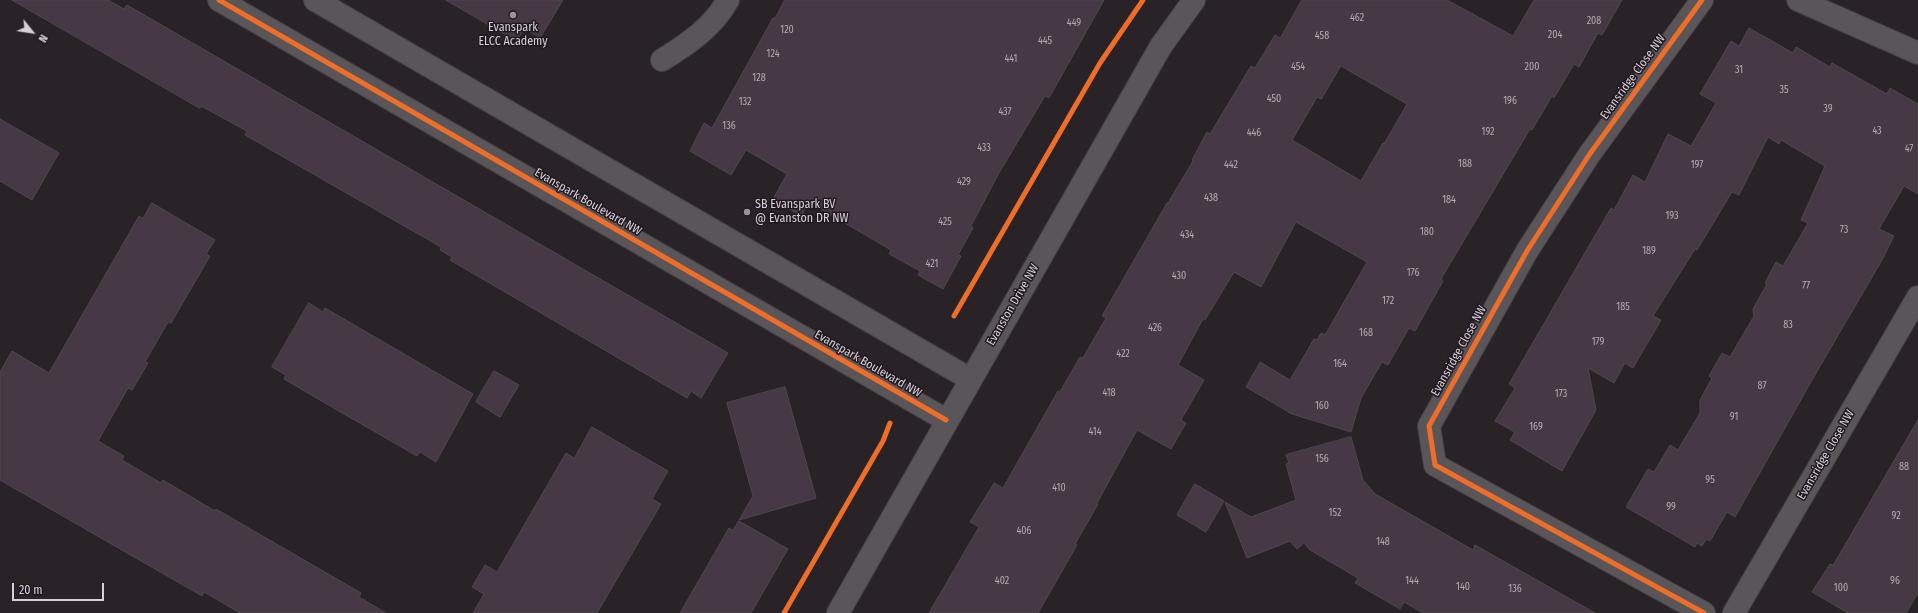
<!DOCTYPE html>
<style>
body{margin:0}
#map{position:relative;width:1918px;height:613px;overflow:hidden;background:#292328;font-family:"Fira Sans Condensed",sans-serif}
canvas{display:block}
.north{position:absolute;left:12px;top:12px;width:40px;height:40px;-webkit-text-stroke:3px #211821;paint-order:stroke;rotate:120deg;font-size:11px;font-weight:700;line-height:16px;text-align:center;color:#d7d1d7}
.north::after{content:'';display:block;margin:auto;width:14px;height:18px;background:#d7d1d7;clip-path:polygon(50% 0,100% 100%,50% 72%,0 100%)}
.scale{position:absolute;left:12px;top:583px;width:92px;height:18px;box-sizing:border-box;border:2px solid #d7d1d7;border-top:0;padding-left:5px;font-size:12px;line-height:14px;white-space:nowrap;color:#d7d1d7;-webkit-text-stroke:3px #211821;paint-order:stroke}
</style>
<div id="map">
<canvas width="1918" height="613"></canvas>
<div class="north">N</div>
<div class="scale">20 m</div>
</div>
<script>
const c = document.querySelector('canvas').getContext('2d');
c.lineJoin = 'round';
function fill(path, color) { c.fillStyle = color; c.fill(path, 'evenodd'); }
function trace(path, color, width, dash) { c.strokeStyle = color; c.lineWidth = width; c.lineCap = dash ? 'butt' : 'round'; c.setLineDash(dash || []); c.stroke(path); }
function label(font, color, halo, rows, align = 'center') {
  c.font = font + ' "Fira Sans Condensed",sans-serif'; c.lineWidth = 3; c.setLineDash([]); c.textBaseline = 'middle'; c.strokeStyle = halo; c.fillStyle = color; for (const [text, x, y, turn = 0] of rows) {
    c.save(); c.translate(x, y); c.rotate((+turn || 0) * Math.PI / 180); c.textAlign = isNaN(turn) ? turn : align; if (halo) c.strokeText(text, 0, 0); c.fillText(text, 0, 0); c.restore();
  }
}
const building = new Path2D(`
 M12 0H108L124 9 127 5 728 353 701 398 691 391 687 398 450 260 452 257 440 250 441 247 245 135 247 131 201 106 200 108Z
 M446 0H563L540 38 524 28 517 41Z
 M785 0H1104L1049 98 1045 96 999 173 971 226 973 228 958 255 961 256 943 289 918 275 920 271 889 254 891 250 809 202 801 216 773 199 787 174 746 150 731 175 690 151 704 123 712 128 773 18H775Z
 M1302 0H1447L1513 36 1534 0H1622L1602 35 1598 33 1579 67 1574 64 1554 98 1552 96 1532 130 1530 129 1441 279 1443 281 1415 331 1409 328 1388 365 1382 362 1361 398 1351 432 1292 414 1246 387 1260 362 1290 380 1314 339 1317 340 1321 333 1325 335 1367 262 1296 222 1261 287 1234 272 1205 320 1203 319 1178 365 1204 380 1181 420 1186 423 1171 449 1137 430 1097 503 1098 504 1075 544 1077 545 1038 613H929L979 527 970 522 994 483 1003 488 1058 391 1060 392 1080 357 1083 358 1106 318 1102 316 1167 203H1168L1193 161 1192 160 1207 132 1210 134 1251 66 1255 68 1275 35 1280 38ZM1341 66 1407 104 1384 144 1383 143 1361 181 1292 140 1317 97 1321 99Z
 M1749 28 1793 53 1796 47 1830 67 1832 63 1887 94 1890 88 1918 104V194L1904 186 1879 229 1894 236 1882 260 1812 380 1735 517 1727 512 1710 541 1706 539 1702 546 1697 543 1695 547 1626 507 1648 469 1654 472 1670 445 1678 450 1700 413V400L1712 378 1709 376 1722 353 1730 357 1754 316 1753 309 1767 284 1765 283 1776 262 1783 266 1808 223 1801 220 1825 166 1781 140 1779 144 1768 137 1739 195 1732 192 1697 250 1695 249 1653 316 1661 320 1633 368 1625 363 1614 383 1588 368 1596 410 1562 471 1510 440 1515 432 1495 421 1515 388 1509 384 1611 208 1614 210 1633 175 1645 182 1668 134 1691 146 1716 103 1700 94 1731 41 1739 46Z
 M0 119 59 153 32 200 0 181Z
 M152 203 215 240 206 254 210 256 171 323 168 322 145 362 148 363 132 390 128 388 98 441 124 456 122 460 161 483 163 480 215 511 216 509 361 593 359 597 386 613H240L204 592 202 596 0 480V372L12 351 49 373 139 216 143 218Z
 M309 303 323 312 325 308 473 394 436 462 420 452 417 456 337 410 284 379 286 375 272 367Z
 M494 371 519 385 500 417 476 402Z
 M785 387 816 498 739 520 753 496 727 403Z
 M1918 420V593L1906 613H1848L1812 592 1830 564 1833 565Z
 M592 427 668 471 652 499 661 504 597 613H473L484 594 472 587 485 565 497 572 566 453 574 458Z
 M1351 437 1363 480 1375 494 1473 550 1475 545 1595 613H1423L1404 602 1400 609 1355 583 1358 578 1310 550 1304 543 1297 549 1290 541 1247 558 1225 502 1251 517 1296 500 1286 464 1289 463 1286 455Z
 M1195 484 1224 501 1206 532 1177 515Z
 M739 521 788 549 751 613H680L729 528 733 530Z`);
fill(building, '#473846');
trace(building, '#4d484c', 1);
const minor = new Path2D(`
 M219 0 946 420
 M315 0 970 379
 M1702 0 1589 155 1527 251 1429 426 1435 465 1704 613
 M1798 0 1918 53
 M662 60C688 44 713 27 728 0
 M838 613 1161 46 1194 0
 M1734 613 1918 297`);
trace(minor, '#444044', 24);
trace(minor, '#5a5559', 22);
trace(new Path2D(`
 M219 0 946 420
 M1702 0 1589 155 1527 251 1429 426 1435 465 1704 613
 M954 316 1100 63 1143 0
 M784 613 883 441 890 423`), '#ee6e29', 5);
for (const [x, y, r, color] of [
 [513,15,4,"#9a949a"],
 [747,212,4,"#9a949a"]
]) { const dot = new Path2D(); dot.arc(x, y, r, 0, 2 * Math.PI); c.fillStyle = color; c.fill(dot); trace(dot, '#211821', 1.5); }
label('10px', '#b3abb3', null, [
 ["462",1357,18],
 ["208",1594,21],
 ["449",1074,23],
 ["120",787,30],
 ["204",1555,35],
 ["458",1322,36],
 ["445",1045,41],
 ["124",773,54],
 ["441",1011,59],
 ["454",1298,67],
 ["200",1532,67],
 ["31",1739,70],
 ["128",759,78],
 ["35",1784,90],
 ["450",1274,99],
 ["196",1510,101],
 ["132",745,102],
 ["39",1828,109],
 ["437",1005,112],
 ["136",729,126],
 ["43",1877,131],
 ["192",1488,132],
 ["446",1254,133],
 ["433",984,148],
 ["47",1909,149],
 ["188",1465,164],
 ["442",1231,165],
 ["197",1697,165],
 ["429",964,182],
 ["438",1211,198],
 ["184",1449,200],
 ["193",1672,216],
 ["425",945,222],
 ["73",1844,230],
 ["180",1427,232],
 ["434",1187,235],
 ["189",1649,251],
 ["421",932,264],
 ["176",1413,273],
 ["430",1179,276],
 ["77",1806,286],
 ["172",1388,301],
 ["185",1623,307],
 ["83",1788,325],
 ["426",1155,328],
 ["168",1366,333],
 ["179",1598,342],
 ["422",1123,354],
 ["164",1340,364],
 ["87",1762,386],
 ["418",1109,393],
 ["173",1561,394],
 ["160",1322,406],
 ["91",1734,417],
 ["169",1536,427],
 ["414",1095,432],
 ["156",1322,459],
 ["88",1904,467],
 ["95",1710,480],
 ["410",1059,488],
 ["99",1671,507],
 ["152",1335,513],
 ["92",1896,516],
 ["406",1024,531],
 ["148",1383,542],
 ["402",1002,581],
 ["144",1412,581],
 ["96",1895,581],
 ["140",1463,587],
 ["100",1841,588],
 ["136",1515,589]
]);
label('12px', '#d7d1d7', '#211821', [
 ["Evanspark",513,28],
 ["ELCC Academy",513,42],
 ["SB Evanspark BV",755,205,"left"],
 ["@ Evanston DR NW",755,219,"left"]
]);
label('12px', '#d7d1d7', '#211821', [
 ["Evansridge Close NW",1633,77,-54],
 ["Evanspark Boulevard NW",588,202,30],
 ["Evanston Drive NW",1013,305,-60],
 ["Evansridge Close NW",1459,351,-61],
 ["Evanspark Boulevard NW",868,364,30],
 ["Evansridge Close NW",1826,455,-60]
]);
</script>
